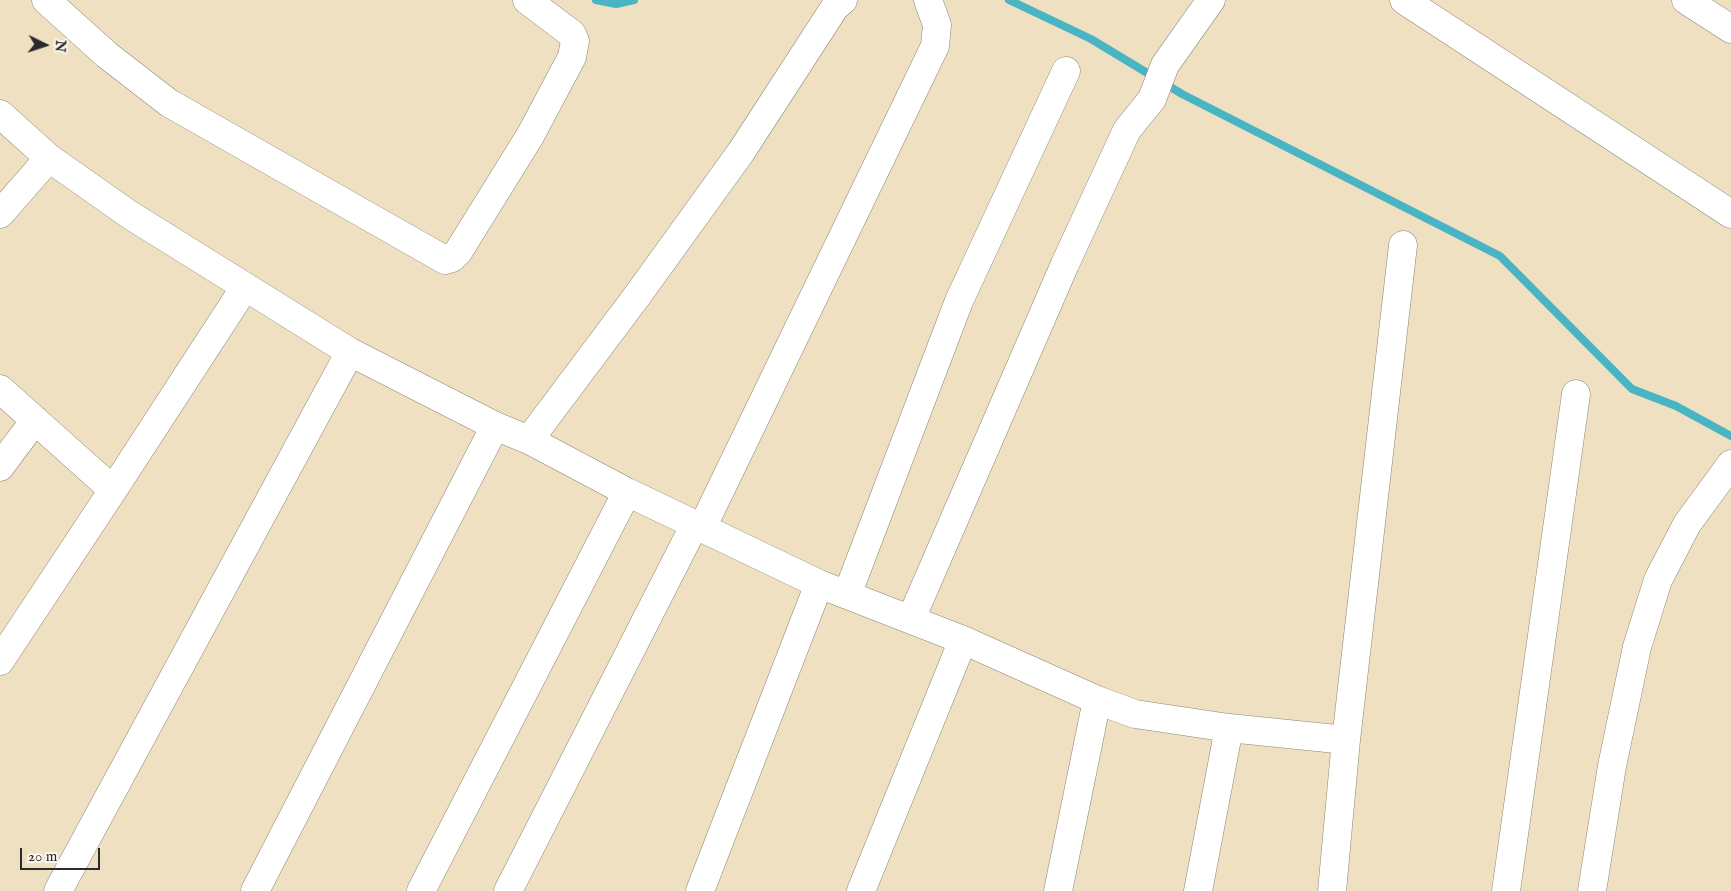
<!DOCTYPE html>
<style>
body{margin:0}
#map{position:relative;width:1731px;height:891px;overflow:hidden;background:#eee0c0;font-family:"IM FELL English",serif}
canvas{display:block}
.north{position:absolute;left:20px;top:20px;width:50px;height:50px;-webkit-text-stroke:4px #fbf7ec;paint-order:stroke;rotate:94deg;font-size:14px;font-weight:700;line-height:20px;text-align:center;color:#2b2b2b}
.north::after{content:'';display:block;margin:auto;width:18px;height:22px;background:#2b2b2b;clip-path:polygon(50% 0,100% 100%,50% 72%,0 100%)}
.scale{position:absolute;left:20px;top:848px;width:80px;height:22px;box-sizing:border-box;border:2px solid #2b2b2b;border-top:0;padding-left:6px;font-size:15px;line-height:18px;white-space:nowrap;color:#2b2b2b;-webkit-text-stroke:4px #fbf7ec;paint-order:stroke}
</style>
<div id="map">
<canvas width="1731" height="891"></canvas>
<div class="north">N</div>
<div class="scale">20 m</div>
</div>
<script>
const c = document.querySelector('canvas').getContext('2d');
c.lineJoin = 'round';
function trace(path, color, width, dash) { c.strokeStyle = color; c.lineWidth = width; c.lineCap = dash ? 'butt' : 'round'; c.setLineDash(dash || []); c.stroke(path); }
trace(new Path2D(`
 M596 0 616 4 634 0
 M1009 0 1091 39 1182 94 1500 256 1632 389 1676 406 1731 436`), '#48b4c4', 8);
const minor = new Path2D(`
 M46 0 107 55 169 103 445 260 452 258 458 252 530 136 572 57 575 41 572 34 527 0
 M1404 0 1731 214
 M1686 0 1731 29
 M0 114 49 158 130 215 350 352 495 426 529 440 627 492 819 584 963 640 1097 700 1135 714 1229 728 1346 740 1403 245
 M0 214 49 158
 M0 389 113 490 0 661
 M529 440 637 296 741 152 835 7 843 0
 M0 467 35 420
 M113 490 245 287
 M702 528 935 46 937 25 928 0
 M847 595 959 301 1066 71
 M911 619 1065 264 1127 130 1152 99 1165 65 1211 0
 M58 891 350 352
 M255 891 495 426
 M421 891 627 492
 M508 891 695 524
 M700 891 819 584
 M861 891 963 640
 M1058 891 1097 700
 M1198 891 1229 728
 M1332 891 1346 740
 M1506 891 1576 394
 M1592 891 1612 766 1637 647 1658 580 1687 524 1731 464`);
trace(minor, '#8c8676', 29);
trace(minor, '#fff', 28);
</script>
